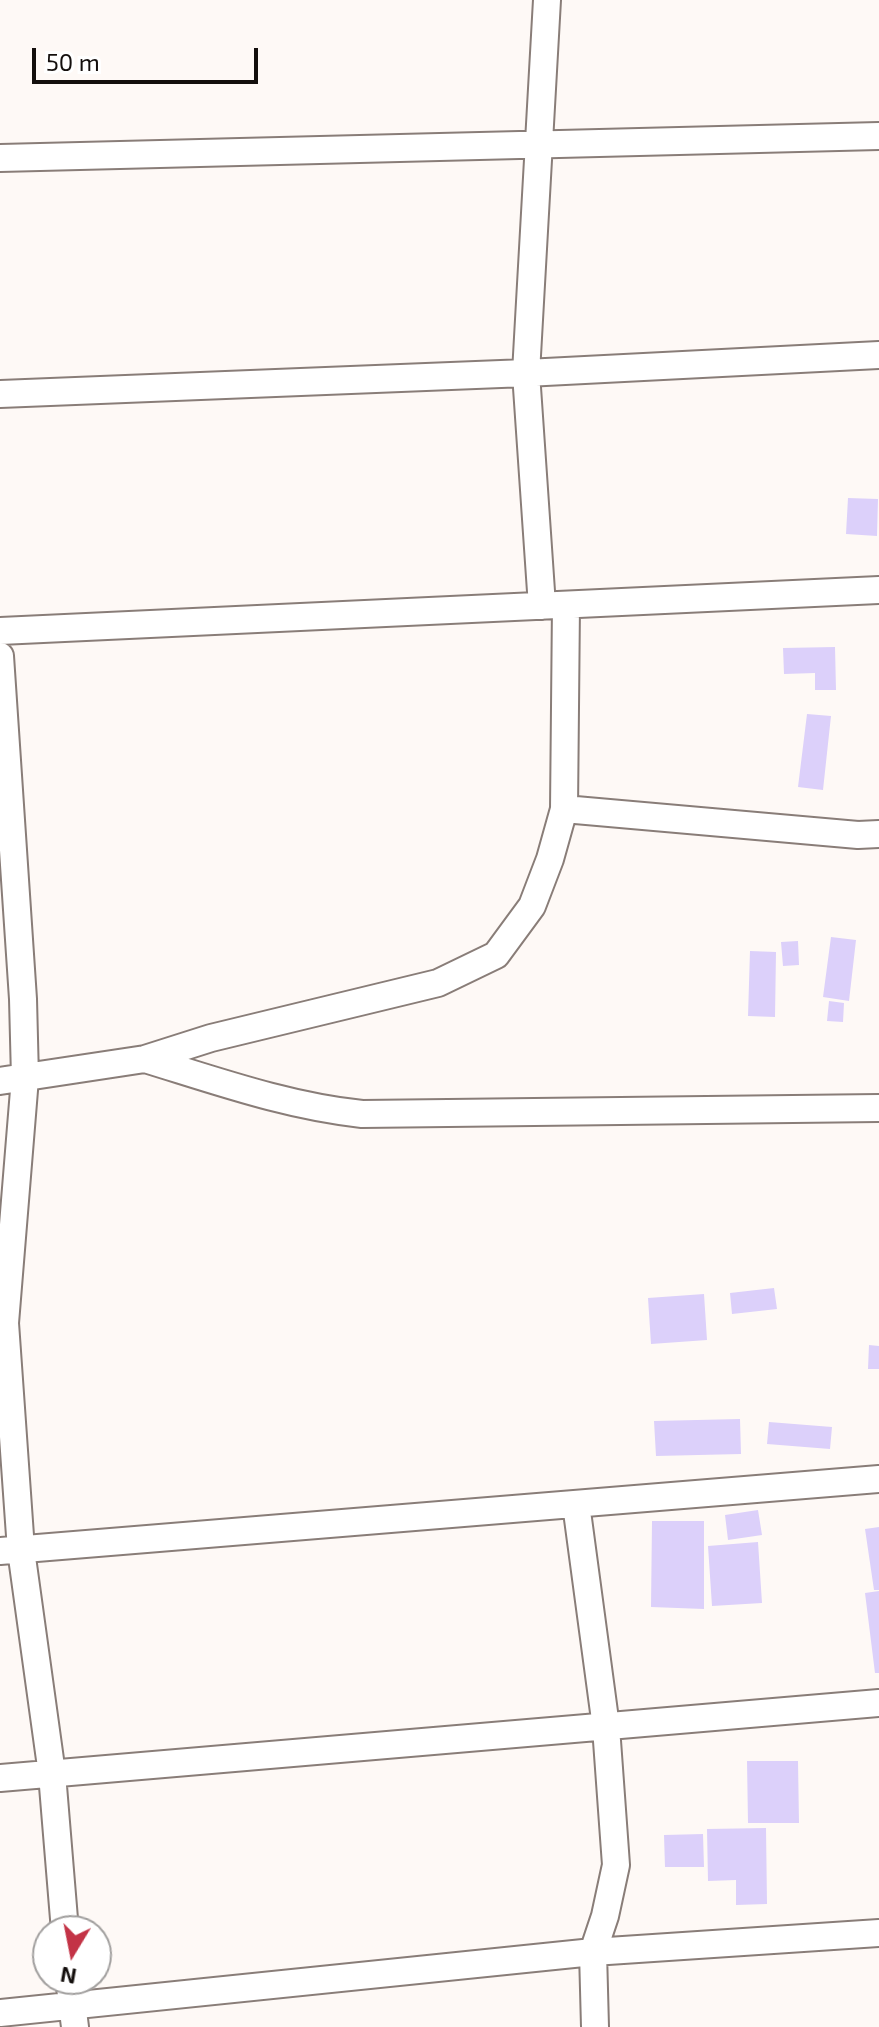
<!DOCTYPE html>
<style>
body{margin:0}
#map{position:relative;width:879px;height:2027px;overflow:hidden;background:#fef9f6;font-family:"Exo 2",sans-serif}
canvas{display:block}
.north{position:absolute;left:32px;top:1915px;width:80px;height:80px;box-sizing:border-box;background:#fff;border:2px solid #a19f9e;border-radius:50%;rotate:190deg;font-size:22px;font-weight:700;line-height:32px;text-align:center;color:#140f0d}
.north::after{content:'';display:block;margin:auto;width:28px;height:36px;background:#c33346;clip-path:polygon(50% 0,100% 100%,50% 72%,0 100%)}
.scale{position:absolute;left:32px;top:48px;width:226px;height:36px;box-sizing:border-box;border:4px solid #140f0d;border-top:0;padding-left:10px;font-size:24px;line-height:28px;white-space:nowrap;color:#140f0d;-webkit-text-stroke:6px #fff;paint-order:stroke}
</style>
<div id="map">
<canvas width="879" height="2027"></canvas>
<div class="north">N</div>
<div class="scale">50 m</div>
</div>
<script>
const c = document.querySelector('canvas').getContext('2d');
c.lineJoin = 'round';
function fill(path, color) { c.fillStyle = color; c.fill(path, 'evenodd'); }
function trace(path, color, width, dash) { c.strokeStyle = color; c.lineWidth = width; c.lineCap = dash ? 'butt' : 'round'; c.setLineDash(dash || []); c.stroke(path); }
fill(new Path2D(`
 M848 498 878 499 877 536 846 534Z
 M835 647 836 690H815V673L784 674 783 648Z
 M807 714 831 716 823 790 798 787Z
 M831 937 856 940 849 1001 823 997Z
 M798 941 799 965 783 966 781 942Z
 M750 951 776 952 775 1017 748 1016Z
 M829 1001 844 1003 843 1022 827 1021Z
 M774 1288 777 1309 732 1314 730 1293Z
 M704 1294 707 1340 651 1344 648 1298Z
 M869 1345 879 1346V1369H868Z
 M740 1419 741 1454 656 1456 654 1421Z
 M769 1422 832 1427 830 1449 767 1444Z
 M758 1510 762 1535 728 1540 725 1515Z
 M652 1521H704V1609L651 1607Z
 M879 1527V1590H874L865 1529Z
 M758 1542 762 1603 712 1606 708 1546Z
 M879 1591V1673H875L865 1593Z
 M747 1761H798L799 1823H748Z
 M766 1828 767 1904 736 1905V1880L708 1881 707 1829Z
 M703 1834 704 1867H665L664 1835Z`), '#dcd0fa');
const minor = new Path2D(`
 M0 158 879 136
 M0 394 526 373 879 355
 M542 606 526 373 547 0
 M0 631 879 590
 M0 656 23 999 25 1078 5 1323 21 1550 52 1774 65 1931
 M564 809 858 835 879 834
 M145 1059C217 1081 287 1106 362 1114L879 1108
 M0 1081 145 1059 211 1038 438 983 496 955 532 906 550 859 564 809 566 605
 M576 1504 606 1727 616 1865 605 1916 593 1952 595 2027
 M0 1551 879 1479
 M0 1778 879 1703
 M69 1979 75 2027
 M0 2013 593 1952 879 1933`);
trace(minor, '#897d78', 30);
trace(minor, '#fff', 26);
</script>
